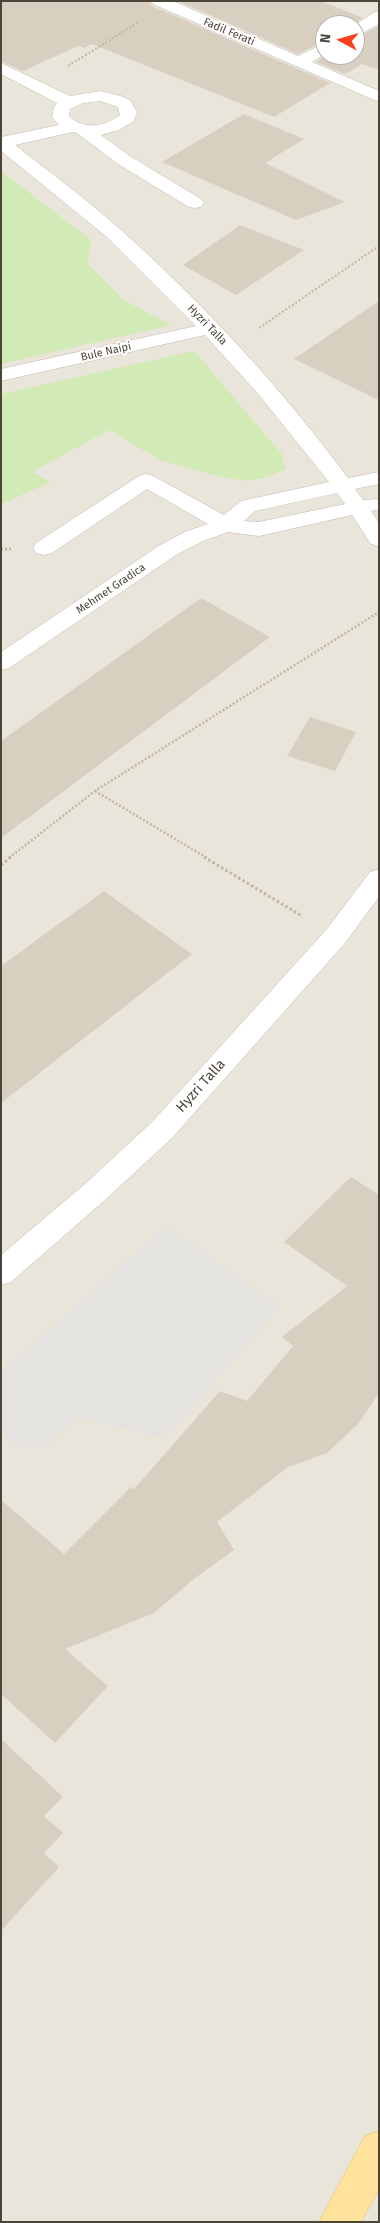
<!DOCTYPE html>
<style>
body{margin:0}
#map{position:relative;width:380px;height:2223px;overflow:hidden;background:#f6f3ec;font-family:"Fira Sans",sans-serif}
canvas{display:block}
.frame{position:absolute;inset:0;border:2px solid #4b4439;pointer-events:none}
.north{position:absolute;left:315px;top:15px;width:50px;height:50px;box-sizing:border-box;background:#fff;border:1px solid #b7b4b0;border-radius:50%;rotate:276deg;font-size:14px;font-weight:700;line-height:20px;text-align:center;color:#4b4439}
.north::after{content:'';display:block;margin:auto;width:18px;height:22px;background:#fc3f1d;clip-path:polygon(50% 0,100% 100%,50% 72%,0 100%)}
</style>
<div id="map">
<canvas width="380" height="2223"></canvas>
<div class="frame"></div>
<div class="north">N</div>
</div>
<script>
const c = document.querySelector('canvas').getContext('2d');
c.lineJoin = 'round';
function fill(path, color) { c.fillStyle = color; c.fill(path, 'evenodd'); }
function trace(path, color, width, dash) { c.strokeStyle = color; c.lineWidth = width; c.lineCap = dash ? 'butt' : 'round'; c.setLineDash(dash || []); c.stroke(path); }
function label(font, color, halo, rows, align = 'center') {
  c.font = font + ' "Fira Sans",sans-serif'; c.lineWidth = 4; c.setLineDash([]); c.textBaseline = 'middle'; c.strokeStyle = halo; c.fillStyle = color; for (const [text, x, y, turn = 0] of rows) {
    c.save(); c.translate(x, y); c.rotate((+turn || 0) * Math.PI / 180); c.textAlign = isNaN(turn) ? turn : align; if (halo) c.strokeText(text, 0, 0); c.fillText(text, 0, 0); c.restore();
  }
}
fill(new Path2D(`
 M1 1H379V2222H1ZM325 25H355V55H325Z`), '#eae5da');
fill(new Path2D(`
 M1 171 91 240 88 264 124 300 171 325 1 364Z
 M194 351 281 453 286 469 268 477 246 481 216 476 160 460 109 430 32 472 51 482 1 504V394Z`), '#d2eab5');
fill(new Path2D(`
 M166 1226 280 1306 165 1438 76 1417 46 1447 15 1446 1 1433V1373Z`), '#e5e3e0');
fill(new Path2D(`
 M1 1H149L152 6 330 83 274 117 92 44 84 48 78 46 23 71 1 61Z
 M178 1H321L363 18 353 25H325V41L298 54Z
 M379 26V70L362 64 345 74 316 62 326 55H355V39Z
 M244 114 304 139 265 163 345 202 296 220 162 162Z
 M240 225 304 250 236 295 183 265Z
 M379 301V400L294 359Z
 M201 598 270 637 1 838V741Z
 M310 717 356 732 335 771 287 756Z
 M104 891 192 954 1 1103V966Z
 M351 1177 379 1195V1393L358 1424 327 1453 288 1467 217 1522 234 1550 195 1578 154 1613 65 1649 108 1686 55 1743 1 1694V1500L64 1554 131 1487 134 1489 220 1391 247 1401 293 1346 282 1337 347 1286 284 1242Z
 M1 1739 63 1797 44 1816 63 1833 44 1853 59 1867 1 1931Z`), '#d8cfc1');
const minor = new Path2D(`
 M151 1H173L298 56 325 43V54L312 62 379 91V102L153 4Z
 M379 11V24L355 37V25L373 13Z
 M1 63 70 96 100 91 121 96 130 100 137 112 134 121 119 130 101 135 130 156 201 199 204 203 201 207 195 208 189 207 118 164 77 133 73 132 15 145C51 173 87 200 121 230 202 302 284 391 348 478L379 472V484L355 489 363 500 379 499V509L371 511 379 523V546L371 544 352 515 259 536 228 532 203 541 176 555 9 668 1 670V652L160 545 187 531 208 524 147 489 52 553 44 555 36 553 33 548 36 543 139 476 146 474 153 476 224 515 241 501 329 482 260 396 205 335 1 381V369L196 326 107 237 1 151V137L59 125 52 117 54 107 57 103 1 74ZM100 101 118 107 120 115C105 127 83 130 69 116L70 109 83 103ZM337 493 345 504 259 522 244 521 255 511Z
 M379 869V897L345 943 172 1138 105 1200 11 1282 1 1285V1255L85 1184 152 1122 327 929 370 872Z`);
const major = new Path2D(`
 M379 2131V2189L361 2222H319L365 2136Z`);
trace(minor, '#c2bbae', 1);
trace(major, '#e6c16a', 1);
trace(new Path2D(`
 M68 66 137 23
 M259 328 379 246`), '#c4b79f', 2, [2, 2]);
trace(new Path2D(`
 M1 549H11
 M95 791 207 858
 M9 858 95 791 379 612`), '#c4b79f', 2.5, [2, 2]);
trace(new Path2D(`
 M204 857 302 916
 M1 865 11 857`), '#c4b79f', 3, [2.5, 2.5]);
fill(minor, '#fff');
fill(major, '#ffe39c');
label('11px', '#4b4439', '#fff', [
 ["Fadil Ferati",229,32,23],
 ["Hyzri Talla",207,325,46],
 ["Bule Naipi",106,352,-13],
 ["Mehmet Gradica",111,589,-34]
]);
label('14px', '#4b4439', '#fff', [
 ["Hyzri Talla",201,1086,-48]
]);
</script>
